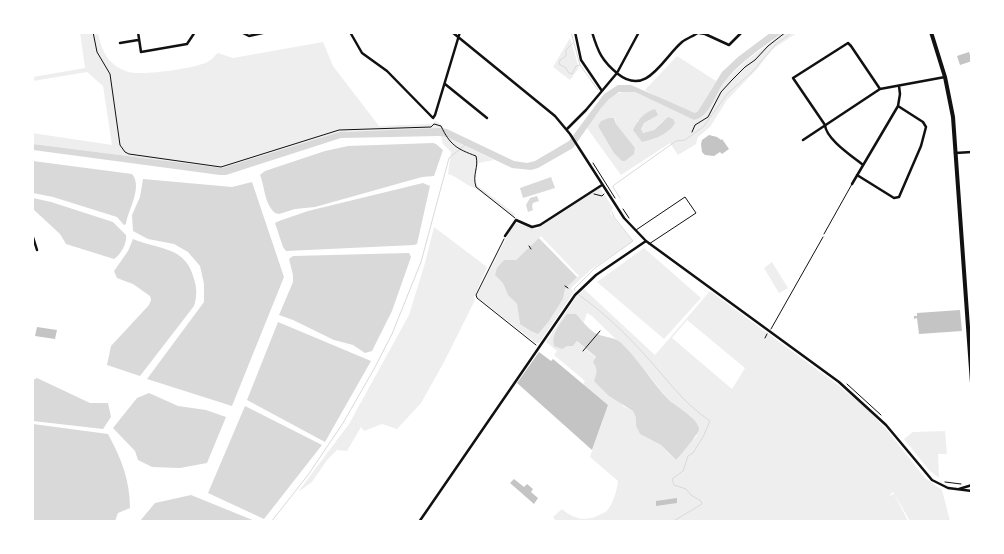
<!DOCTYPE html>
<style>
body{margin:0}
#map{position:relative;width:1004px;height:554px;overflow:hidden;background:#fff;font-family:"DejaVu Sans",sans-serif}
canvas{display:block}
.frame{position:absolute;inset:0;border:34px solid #fff;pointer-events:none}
</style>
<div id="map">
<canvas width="1004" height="554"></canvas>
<div class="frame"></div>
</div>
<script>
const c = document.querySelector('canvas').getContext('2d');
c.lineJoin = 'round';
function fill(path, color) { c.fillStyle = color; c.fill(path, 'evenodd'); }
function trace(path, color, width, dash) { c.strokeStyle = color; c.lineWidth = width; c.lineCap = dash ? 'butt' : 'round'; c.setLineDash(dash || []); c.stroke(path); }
fill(new Path2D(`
 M80 32 98 33C101 47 105 60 119 68 124 71 131 73 137 73 152 74 198 68 209 61 213 59 215 55 218 53L233 58 323 42 333 66 379 126 430 124 436 121 442 125 444 129 348 131 222 168 33 144 32 133 112 145 103 86 87 72 33 81V77L85 68Z
 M782 33H797L774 48 766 57 758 68 727 100 710 127 698 137 696 144 678 155 670 143 621 175 587 128C599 109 609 88 635 92L694 120 706 112 725 80 746 61ZM654 117 644 123 641 129 643 133 654 130 664 120 654 139 642 142 637 121ZM615 118 616 124 635 149C634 156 628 158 622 161L598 126 601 121Z
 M570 38 579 68 570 80 553 67Z
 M677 56 716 81 698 111 695 113 661 99 645 90Z
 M441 136 447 137 494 160 478 163 475 179 478 186 515 214 514 217 475 188C465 185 458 177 448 174L451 152 443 144Z
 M600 188 613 208 610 213 632 240V242L593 268 571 288 574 292 539 343H536L478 298 477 295 512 227 516 223 537 229ZM539 238 565 289 563 299 549 321 520 324 517 304C501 289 503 281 504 260H516Z
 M434 227 487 267 474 297 475 300 443 364 421 403 397 429 382 424 364 431 361 427 347 451 337 450 327 460 312 482 298 492 349 424 409 315 425 263Z
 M644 248 701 298 664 339 597 282Z
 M772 262 788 288 779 293 764 268Z
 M584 289 655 355 710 291 838 385 865 407 887 430 925 478 942 490 950 521H910L893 492 889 496 894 494 908 521H556L553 517 562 509C573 519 586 522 599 515 603 513 607 512 609 508 614 500 617 490 618 481L590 457 608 405 583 384 585 381 554 355 557 351 546 342 576 297ZM587 313 592 316 634 357 664 394 678 409 690 416 697 436 690 442 676 460 670 455 661 445 640 434 636 426V418L633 411 623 406 597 374 596 358 577 341 573 346H567L576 314 584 322ZM687 320 745 368 732 389 672 338Z
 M945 431 947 454H938L939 478 929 470 904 439 913 432Z`), '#eee');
fill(new Path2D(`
 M770 33H782C763 47 740 62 725 81 715 93 711 116 694 120L635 92H619L609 99 601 108 573 148 538 168 531 170 512 168 447 137 440 136 341 138 226 175H220L33 150V144L222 168 340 132 441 128 447 129 514 161 527 163 535 161 569 141 604 94 618 85H631L695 113 698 111 722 72 738 57Z
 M655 109 658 115 644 123 641 129 643 133 654 130 668 117 673 119 675 123C669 134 653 140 642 142L633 130C638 120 644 112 655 109Z
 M609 118H614L616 124 635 148 634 154 625 161H622L614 153 598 126 601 121Z
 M433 143 436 144 443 150 434 176 422 177 315 207 295 209 279 214 275 213C264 203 265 187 260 175L265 171 325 151 348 146Z
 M33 161 132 174C143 187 128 210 126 224L124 225 117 217 53 197 33 193Z
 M551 177 555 188 523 198 520 188Z
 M143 179 232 187 252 182 284 277 232 406 147 379 204 302V284L200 266 188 252 174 244 148 239 133 231 132 215 140 197Z
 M423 183 430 186 417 244 414 245 286 251 283 247 275 223 279 221 308 211Z
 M537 196 539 201 533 203 532 206 533 210 528 212 526 205 530 198Z
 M33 198 51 202 113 222 126 235C127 244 121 254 114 259L66 244 60 234 33 209Z
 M539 238 577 277 565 289 563 299 549 321 538 334 531 331 520 324 517 304 508 295 503 283 495 275 497 268 504 260H516Z
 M133 239C159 250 186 246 194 279 197 289 197 296 194 306L140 376 107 365 111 346 149 305 151 300 150 296 133 284 117 278 114 271 128 251Z
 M409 253 411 257 392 311 372 351 365 353 353 345 334 340 293 320 279 315 293 282V275L289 259 293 256Z
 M567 314H576C582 320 587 328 595 333 602 337 614 337 620 342 638 358 652 383 670 401 677 407 700 420 699 430 698 434 680 456 676 460L661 445 640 434 636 426V418L633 411 609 396 594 381C597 373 598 369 593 362L596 357 577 341 573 346H567L562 349 554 346C551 334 560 324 567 314Z
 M278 322 371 361 325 442 247 400Z
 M37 378 90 403H108L111 417 103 429 33 421V380Z
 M149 393 178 406 206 410 226 417 207 463 180 468 152 467 138 460 135 451 113 428 137 398Z
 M245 406 322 445 264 519 208 493Z
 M33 424 108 434C121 458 130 480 130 508L118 513 115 521H33Z
 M191 495 255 521H140L155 503Z`), '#d9d9d9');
fill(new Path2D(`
 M541 236 579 276 577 277 539 238Z`), '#fff');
trace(new Path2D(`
 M571 32 580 65 598 90
 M573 43 566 50V56L560 60 559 64 566 68 569 73 572 74 576 66 580 65
 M620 198 613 187 614 185 676 141 685 140 703 127 728 93 751 73 776 44 793 32
 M575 291 574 289 595 268 633 241 614 217 612 212
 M579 295C603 312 625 333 645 355 667 379 682 402 710 421L703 437 693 453 688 456 683 471 672 479 674 485 686 489 691 495 701 501 702 504 672 522
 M271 522 308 475 343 423 374 369 392 334 421 262 449 158 465 145`), '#d9d9d9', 1);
fill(new Path2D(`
 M969 52 972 61 960 65 957 56Z
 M709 135 717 137 721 140 722 139 729 149 722 154 720 152 714 156 705 155 702 152 701 144 702 140Z
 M960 310 962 331 919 334 917 318 914 319V316H917V313Z
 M37 327 57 330 55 339 35 336Z
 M539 352 551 361 553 359 608 405 592 450 517 383Z
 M514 479 524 487 527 484 533 489 531 492 538 498 534 504 510 483Z
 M677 498V503L656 506V501Z`), '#c4c4c4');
trace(new Path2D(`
 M93 32 97 52 110 74 120 145 125 152 129 154 221 167 339 130 431 127 434 124 441 126C450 145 457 149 476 156 479 168 472 174 476 187L515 218
 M692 132 695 125 708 117 721 92 732 80 745 67 755 60 768 46 786 32
 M593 163 615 198
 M594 194 602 196 604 194
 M623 209 629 218
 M504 239 476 295 477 298 536 345
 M529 246 531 249
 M565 286 568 288
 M771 329 823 237
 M765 338 767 334
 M583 351 600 331
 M847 384 881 415
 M945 482 961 484`), '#111', 1);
trace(new Path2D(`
 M636 230 685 197 696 213 649 244
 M824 234 852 184`), '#111', 1);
trace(new Path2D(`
 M138 32 141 52 187 44 195 32
 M241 32 249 36 267 32
 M350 32 362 53 387 71 433 118 435 115 460 32
 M452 32 555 116 570 134 624 218 646 241 839 382 886 425 932 480 948 488 972 491
 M575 32 581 60 602 91
 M592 32C598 52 602 61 618 74 647 97 663 58 682 42 687 38 694 36 699 32
 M699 33 705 34 729 45 742 32
 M120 43 138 40
 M445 84 487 118
 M567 129 586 110 617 73 639 32
 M803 140 880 89 945 77
 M955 153 972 152
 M863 165C852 156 826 139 825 125L793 78 848 43 851 46 880 89
 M857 175 894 198 899 197 921 146 926 127 923 122 898 106
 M852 184 898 106 900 94 899 86
 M32 234 37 250
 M505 236 516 220 532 227 540 225 602 185
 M959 489 972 485
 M419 522 575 295 596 275 646 241`), '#111', 2.5);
trace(new Path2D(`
 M931 32 945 77 953 117 972 383
 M972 485V490`), '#111', 4);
</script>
